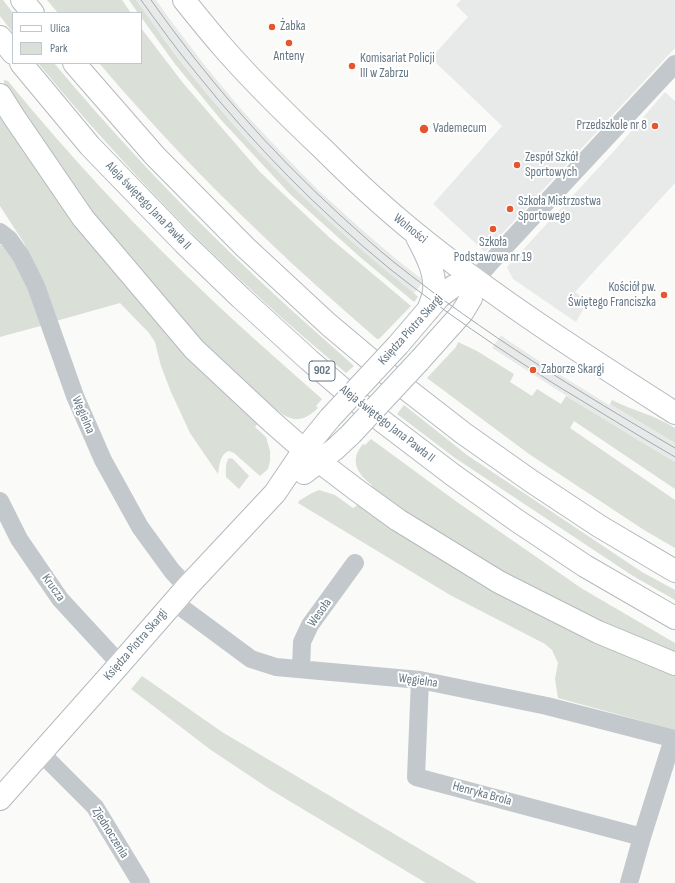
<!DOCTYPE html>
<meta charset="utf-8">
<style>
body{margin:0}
#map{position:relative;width:675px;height:883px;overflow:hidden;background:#fafaf8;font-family:"Sofia Sans Condensed",sans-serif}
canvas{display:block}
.legend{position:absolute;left:12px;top:12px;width:130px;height:52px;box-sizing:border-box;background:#fff;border:1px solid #c1c8cd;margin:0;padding:5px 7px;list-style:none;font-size:12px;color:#657683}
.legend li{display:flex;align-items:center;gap:8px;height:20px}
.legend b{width:20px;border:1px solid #c1c8cd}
</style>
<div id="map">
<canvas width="675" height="883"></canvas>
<ul class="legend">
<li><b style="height:5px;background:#fff"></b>Ulica</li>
<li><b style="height:11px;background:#dadfd7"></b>Park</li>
</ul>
</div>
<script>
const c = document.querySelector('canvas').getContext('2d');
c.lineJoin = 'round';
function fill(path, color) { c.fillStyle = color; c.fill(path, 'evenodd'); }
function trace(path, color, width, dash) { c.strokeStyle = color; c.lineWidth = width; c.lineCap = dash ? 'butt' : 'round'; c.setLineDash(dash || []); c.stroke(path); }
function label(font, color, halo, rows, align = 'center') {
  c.font = font + ' "Sofia Sans Condensed",sans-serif'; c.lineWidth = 4; c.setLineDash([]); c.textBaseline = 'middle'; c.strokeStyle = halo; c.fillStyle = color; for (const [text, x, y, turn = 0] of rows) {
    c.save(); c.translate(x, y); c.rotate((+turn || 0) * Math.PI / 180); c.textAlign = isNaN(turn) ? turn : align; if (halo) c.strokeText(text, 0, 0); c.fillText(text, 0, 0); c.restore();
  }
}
fill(new Path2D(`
 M136 0H156L174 25 206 67 240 108 278 149 318 190 360 228 396 259 423 280 424 281 414 293 386 272 350 241 307 202 267 161 228 118 193 77 161 35Z
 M461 0H675V48L485 252 433 204 502 126 431 58 468 17 456 5Z
 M665 92 675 101V183L575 292 588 301 576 322 513 279 507 267 614 151Z
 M501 335 506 339 557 373 609 405 610 404 675 443V462L601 418 492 348Z`), '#e8e9e9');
fill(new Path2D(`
 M0 0H3L13 13V33L0 16Z
 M47 0H122L131 13H58Z
 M129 0H136C155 26 173 53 194 78 259 158 333 230 414 293L418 297 414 302 360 257 290 194 222 121 175 64 141 17V13H138Z
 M141 28 183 83 260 172 330 238 411 306 379 339H377C338 305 299 271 262 235 205 181 150 123 99 63H141Z
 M38 63H54C112 132 173 198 238 260 275 296 315 331 354 366L346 373C317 348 288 324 260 298 180 225 106 146 38 63Z
 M4 80 8 81C71 158 139 231 212 300 248 334 285 366 322 399L316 406 318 408C300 425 290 421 273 407L270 410 236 379 116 247 38 138 4 83Z
 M0 108 259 422 255 427 266 437 270 451V461L268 469 260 476 234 453 229 451C219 455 220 465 218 474L190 433 171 392 161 366 155 342 149 333 120 303 56 321 24 243 0 206Z
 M3 244 9 247 44 325 0 337V245Z
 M458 342 477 351 514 374 510 382 532 396 537 389 561 404 566 396 638 440 675 462V489L574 421 570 428 675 500V548L644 530 529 454 427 378 456 347Z
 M612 400C633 411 655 415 675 428V443L610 404Z
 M404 405 467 455 642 572 675 590V600L633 576 455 458 397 414Z
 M371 439 457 502 581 588 675 643V653L625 633 531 589 369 490 372 485C357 474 349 460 363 444L365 445Z
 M229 458 233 459 249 476 239 489 226 477C226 471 225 463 229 458Z
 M319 490 335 495 353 508 359 504 675 674V730L558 698 555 679 558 663 552 650 545 644 450 595 298 503 299 501 310 494Z
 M142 676 222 732 477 883H426L271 790 211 750 131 689Z`), '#dadfd7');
const secondary = new Path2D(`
 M184 0C196 15 208 30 221 45 253 82 288 116 323 149 352 178 382 206 414 232 496 299 586 356 675 413
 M417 237C426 254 436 272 434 292 433 298 430 305 428 310
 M398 345 439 297 454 286 475 280
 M419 361 462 313 471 298 475 280
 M304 473 335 449 351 434
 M0 799 120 664 187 587 275 493 304 450 330 418`);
const primary = new Path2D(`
 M22 0 33 13
 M0 37 13 53
 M21 63 90 146 184 243 241 298 309 360 365 408 453 475 516 520 585 566 675 618
 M74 63 155 156 245 247 328 324 391 377 463 433 531 481 599 526 675 571
 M0 95 14 117 83 218 194 349 271 421 304 450 358 491 398 520 499 582 598 632 675 664`);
trace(secondary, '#b3babf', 24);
trace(primary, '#b5babe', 24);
trace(new Path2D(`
 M0 232 9 239 21 256 36 286 75 396 103 460 140 527 172 571 187 587
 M475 280 499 253 675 64
 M0 501 19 539 60 599 120 664
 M174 602 251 659 276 667 420 680 547 706 675 739
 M301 669 302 642 310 625 355 563
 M420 680 416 777 642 837 673 739
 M41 753 95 807 141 883
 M629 883 642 837`), '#c3c8cc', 18);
trace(secondary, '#fff', 22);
trace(primary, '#fff', 22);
trace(new Path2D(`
 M141 0C159 25 177 50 197 74 254 145 319 211 390 269 443 311 499 349 556 385 596 409 635 434 675 457
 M151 0C206 78 269 150 340 215 358 231 376 248 395 263 483 333 579 392 675 448`), '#a2aab0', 1);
const secondaryBridge = new Path2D(`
 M330 418 398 345
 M351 434 419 361`);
trace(secondaryBridge, '#b3babf', 24, []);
trace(secondaryBridge, '#fff', 22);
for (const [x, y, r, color] of [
 [272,27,4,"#e4572e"],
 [289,43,4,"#e4572e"],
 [352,66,4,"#e4572e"],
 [655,126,4,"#e4572e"],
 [424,129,5,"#e4572e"],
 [517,165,4,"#e4572e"],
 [510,209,4,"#e4572e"],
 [493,229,4,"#e4572e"],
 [664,295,4,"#e4572e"],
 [533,370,4,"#e4572e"]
]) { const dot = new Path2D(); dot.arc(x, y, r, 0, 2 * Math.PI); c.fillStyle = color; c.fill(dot); trace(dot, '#fff', 1.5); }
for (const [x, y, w] of [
 [322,371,26]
]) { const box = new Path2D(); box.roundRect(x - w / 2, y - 10, w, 20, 3); c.fillStyle = '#fff'; c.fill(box); trace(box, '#657683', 1); }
label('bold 12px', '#657683', null, [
 ["902",322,371]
]);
label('13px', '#657683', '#fff', [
 ["Żabka",280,27],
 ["Anteny",289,57,"center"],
 ["Komisariat Policji",360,59],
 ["III w Zabrzu",360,74],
 ["Przedszkole nr 8",647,126,"right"],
 ["Vademecum",433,129],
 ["Zespół Szkół",525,158],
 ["Sportowych",525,173],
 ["Szkoła Mistrzostwa",518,202],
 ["Sportowego",518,217],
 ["Szkoła",493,243,"center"],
 ["Podstawowa nr 19",493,258,"center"],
 ["Kościół pw.",656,288,"right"],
 ["Świętego Franciszka",656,303,"right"],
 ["Zaborze Skargi",541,370]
], 'left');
label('13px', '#657683', '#fff', [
 ["Aleja świętego Jana Pawła II",148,206,46],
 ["Wolności",410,229,39],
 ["Księdza Piotra Skargi",411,330,-48],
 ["Węgielna",83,415,67],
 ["Aleja świętego Jana Pawła II",387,424,38],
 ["Krucza",53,588,54],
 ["Wesoła",320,613,-55],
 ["Księdza Piotra Skargi",136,645,-49],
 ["Węgielna",418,681,8],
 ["Henryka Brola",482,794,15],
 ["Zjednoczenia",110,833,58]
]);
</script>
